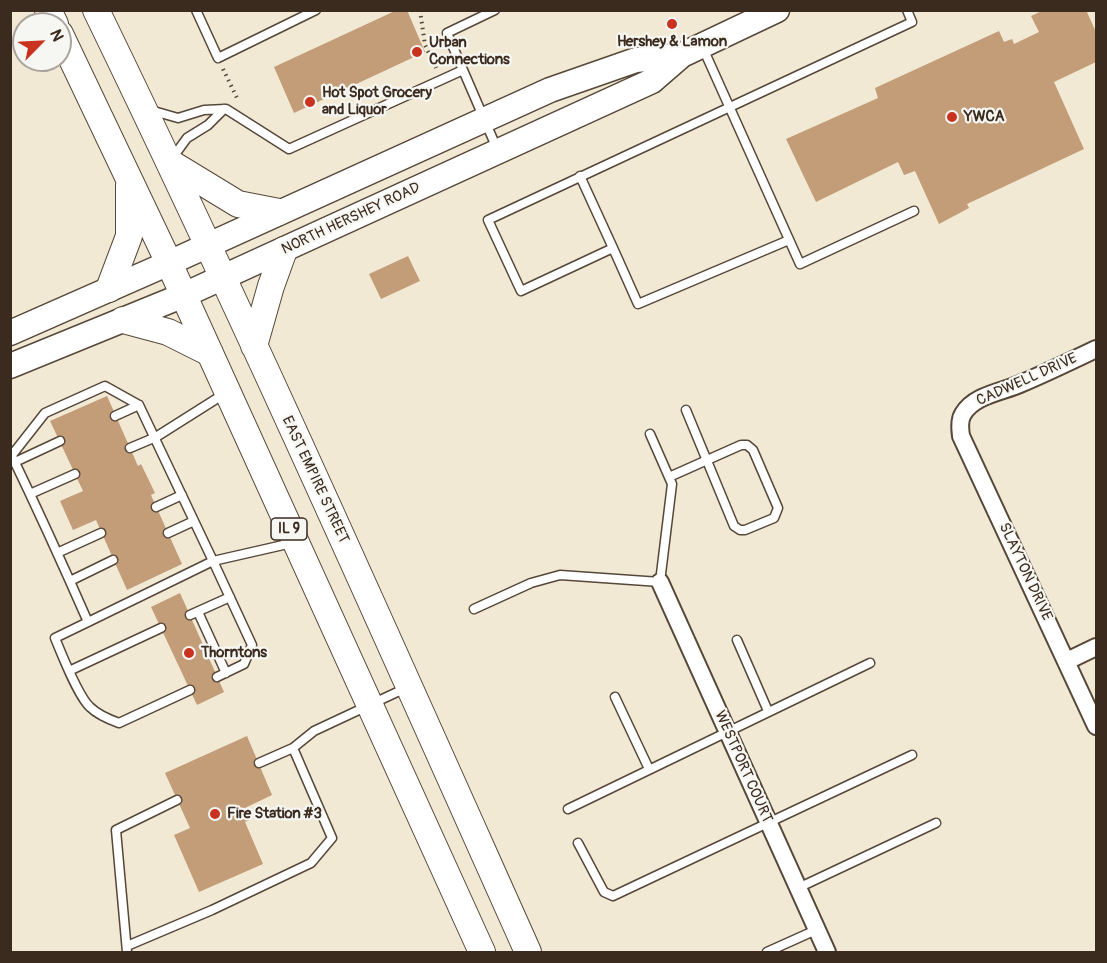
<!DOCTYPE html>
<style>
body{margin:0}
#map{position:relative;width:1107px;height:963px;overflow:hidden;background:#f1e9d4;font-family:Pangolin,sans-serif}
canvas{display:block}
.frame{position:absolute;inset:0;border:12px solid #3b2a1e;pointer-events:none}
.north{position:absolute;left:12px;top:12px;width:60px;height:60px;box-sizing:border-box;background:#f6f6f2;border:2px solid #aba49d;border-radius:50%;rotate:66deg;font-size:16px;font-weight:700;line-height:24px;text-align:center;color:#3b2a1e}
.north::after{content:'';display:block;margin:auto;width:21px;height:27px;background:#c8321e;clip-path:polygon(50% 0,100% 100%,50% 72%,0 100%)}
</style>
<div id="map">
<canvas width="1107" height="963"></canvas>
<div class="frame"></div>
<div class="north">N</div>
</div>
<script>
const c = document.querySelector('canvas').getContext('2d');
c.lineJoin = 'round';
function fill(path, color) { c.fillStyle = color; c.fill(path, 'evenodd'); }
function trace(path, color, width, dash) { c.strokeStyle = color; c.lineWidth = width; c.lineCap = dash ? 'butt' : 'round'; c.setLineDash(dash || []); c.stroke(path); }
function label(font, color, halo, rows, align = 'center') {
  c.font = font + ' Pangolin,sans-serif'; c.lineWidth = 4.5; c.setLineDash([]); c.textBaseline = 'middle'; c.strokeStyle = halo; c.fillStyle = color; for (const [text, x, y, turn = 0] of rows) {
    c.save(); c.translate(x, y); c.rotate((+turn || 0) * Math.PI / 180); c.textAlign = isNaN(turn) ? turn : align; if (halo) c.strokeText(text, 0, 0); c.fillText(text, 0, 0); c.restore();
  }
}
fill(new Path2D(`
 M397 10H407L425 52 294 113 274 67Z
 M1044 10H1086L1096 32V62L1054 82 1084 149 967 204 969 208 939 224 915 171 904 175 898 162 816 202 786 139 878 98 875 88 999 31 1004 42 1012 39 1014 44 1039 32 1031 16Z
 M408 256 420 281 381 299 369 274Z
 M107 396 138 466 141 464 155 493 151 495 182 564 127 590 96 520 73 530 60 501 83 491 50 421Z
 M180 593 224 692 197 705 151 607Z
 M247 736 272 795 245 808 250 820 245 822 263 864 199 892 174 835 190 828 165 773Z`), '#c39d78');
const lane = new Path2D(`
 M196 10 218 58 316 10
 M495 10 447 33 498 151
 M702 46 800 264 914 211
 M150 110 178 118 204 110 226 109 289 149 463 70
 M171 160 187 138 208 125 224 109
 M580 176 613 248
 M789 240 638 304 613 248 521 291 488 220 912 22 907 10
 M115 416 139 405
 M130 448 156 437 224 394
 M10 452C37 508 63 565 88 622L213 561 139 405 105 386 45 413 12 455 10 456
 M15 462 60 441
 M669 477 741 445H747L753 450 778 508 774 518 745 530H740L734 526 686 410
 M30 494 75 474
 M156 507 182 495
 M168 533 194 521
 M57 553 101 533
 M70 581 113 560
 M474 609 531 583 560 575 660 582 672 484 650 434
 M198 612 226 673
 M190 615 230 597
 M88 622 55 638C62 655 78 696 90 707 98 715 108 719 119 723L190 690
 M737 640 768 711
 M69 671 161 628
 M217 677 244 664 252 645 213 561 292 543
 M615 697 649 769
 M259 763 293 748 314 731 408 687
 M568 809 870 663
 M578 843 604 892 613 896 912 755
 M798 888 936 823
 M127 946 212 910 311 863 332 838 293 748
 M127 952 116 830 177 800
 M767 952 816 930`);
const street = new Path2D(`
 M1096 349C1071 361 1046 373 1020 384 1002 392 974 395 963 414 959 420 960 429 961 436L1096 726
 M660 582 827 952
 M1067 661 1096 647`);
const secondary = new Path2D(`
 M10 333 169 263 550 90 636 60 682 55
 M10 366 184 295 652 81 682 55 777 10`);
const primary = new Path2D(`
 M48 10 55 24
 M96 10C247 321 387 637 528 952
 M60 34 169 263 482 952
 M169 162 238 204 279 212
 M109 289 129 236V185
 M123 320 168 332 210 353
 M254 346 271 286 284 250`);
trace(lane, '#564739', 11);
trace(street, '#564739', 20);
trace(secondary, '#564739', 27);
trace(primary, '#564739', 28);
trace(new Path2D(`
 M420 10 425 45 436 68
 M223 69 238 100`), '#564739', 4, [1.5, 4.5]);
trace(lane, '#fff', 8);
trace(street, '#fff', 16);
trace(secondary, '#fff', 24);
trace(primary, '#fff', 26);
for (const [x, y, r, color] of [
 [672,24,6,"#c8321e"],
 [417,52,6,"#c8321e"],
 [310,102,6,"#c8321e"],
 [952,117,6,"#c8321e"],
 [189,653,6,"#c8321e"],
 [215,814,6,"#c8321e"]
]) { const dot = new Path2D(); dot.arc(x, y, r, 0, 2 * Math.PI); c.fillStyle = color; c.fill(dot); trace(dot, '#f6f6f2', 2); }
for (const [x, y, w] of [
 [289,529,36]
]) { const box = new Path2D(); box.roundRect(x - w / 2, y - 11, w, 22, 4.5); c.fillStyle = '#f6f6f2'; c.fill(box); trace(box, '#3b2a1e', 1.5); }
label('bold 14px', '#3b2a1e', null, [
 ["IL 9",289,529]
]);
label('bold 15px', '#3b2a1e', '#f6f6f2', [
 ["Hershey & Lamon",672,42,"center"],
 ["Urban",429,43],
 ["Connections",429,60],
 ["Hot Spot Grocery",322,93],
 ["and Liquor",322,110],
 ["YWCA",964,117],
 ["Thorntons",201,653],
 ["Fire Station #3",227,814]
], 'left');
label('15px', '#3b2a1e', '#f6f6f2', [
 ["NORTH HERSHEY ROAD",351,219,-25],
 ["CADWELL DRIVE",1027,380,-24],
 ["EAST EMPIRE STREET",315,480,65],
 ["SLAYTON DRIVE",1025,572,65],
 ["WESTPORT COURT",743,767,66]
]);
</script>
